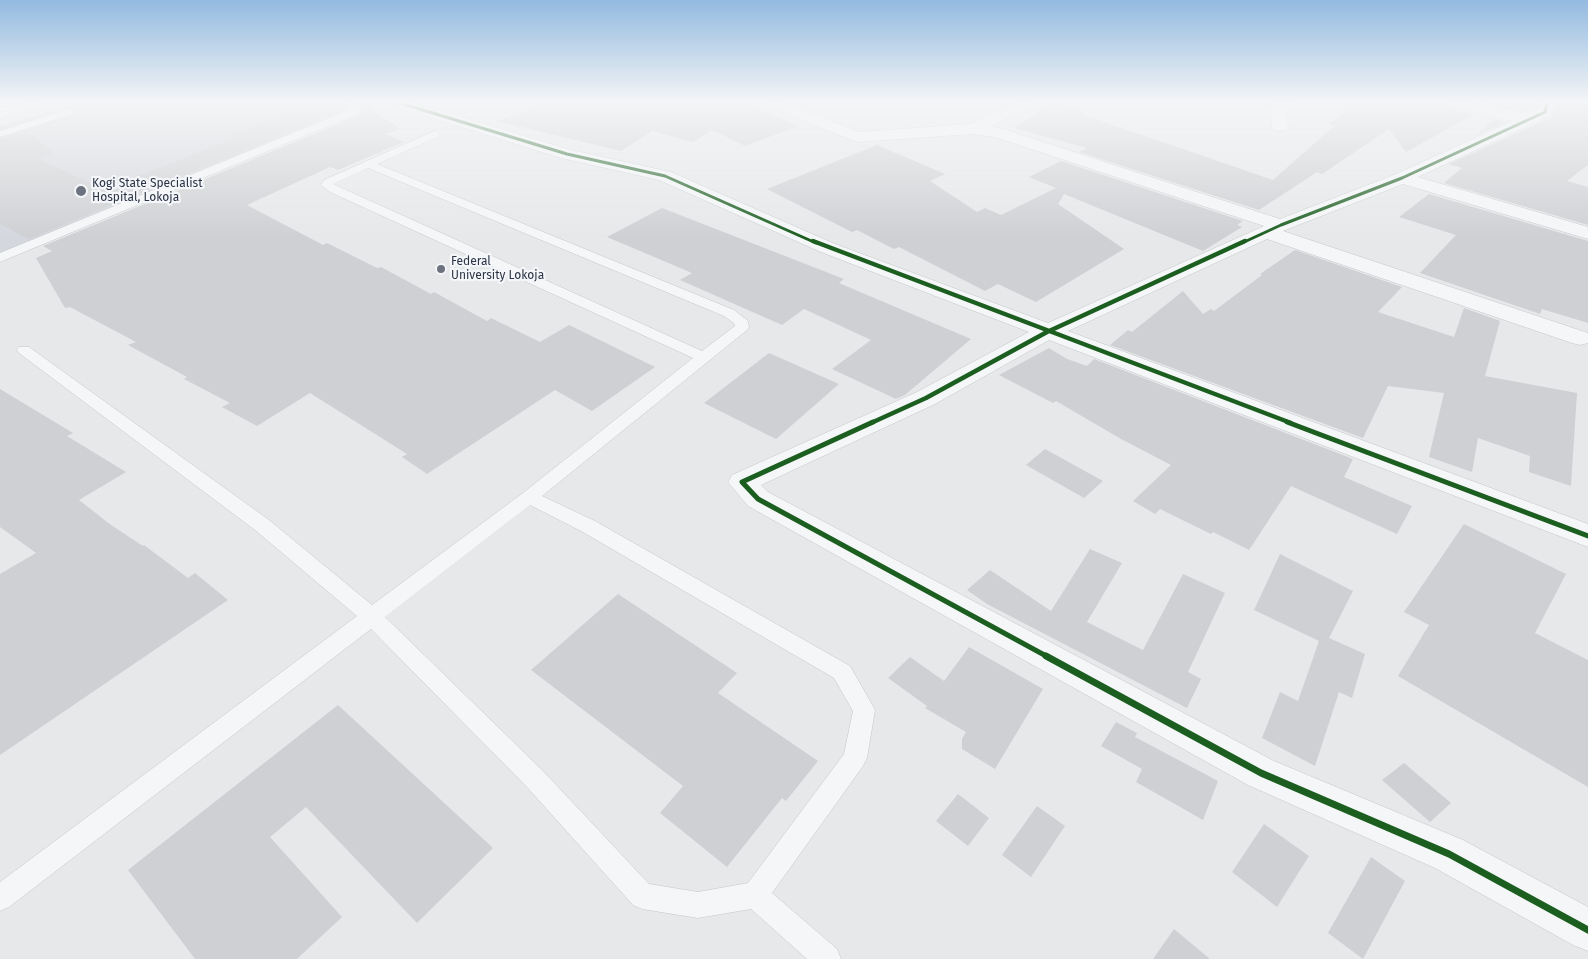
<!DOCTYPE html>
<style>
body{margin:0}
canvas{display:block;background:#e6e8ea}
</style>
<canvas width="1588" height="959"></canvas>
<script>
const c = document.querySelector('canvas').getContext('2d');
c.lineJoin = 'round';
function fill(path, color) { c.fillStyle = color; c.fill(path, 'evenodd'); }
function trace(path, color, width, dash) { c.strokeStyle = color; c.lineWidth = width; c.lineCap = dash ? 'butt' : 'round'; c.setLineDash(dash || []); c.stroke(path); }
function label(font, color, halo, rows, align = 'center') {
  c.font = font + ' "Fira Sans",sans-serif'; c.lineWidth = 4.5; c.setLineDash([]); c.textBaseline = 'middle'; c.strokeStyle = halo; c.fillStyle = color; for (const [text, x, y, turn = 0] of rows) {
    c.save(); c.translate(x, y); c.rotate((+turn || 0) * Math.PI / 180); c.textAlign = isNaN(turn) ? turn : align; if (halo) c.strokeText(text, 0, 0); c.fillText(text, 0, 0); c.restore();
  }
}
fill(new Path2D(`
 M76 103H370L377 105 0 257V126Z`), '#d4d7dd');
fill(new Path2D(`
 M313 103H341L346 109 29 239 0 224V139L24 134 35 136 54 153 38 159 104 189 237 138 229 136Z
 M357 103H362L401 129 385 134 404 142 338 170 330 167 247 205 323 245 327 243 377 268 381 267 431 294 434 292 487 321 491 318 540 342 569 325 655 367 592 411 555 390 427 474 402 457 407 454 310 393 257 426 222 407 230 403 184 379 187 377 128 345 136 342 70 307 65 308 36 258 52 251 43 246 358 116 363 108Z
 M544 103H746L798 126 745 146 712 130 693 142 652 131 621 151 497 121Z
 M1053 103 1083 110 1081 114 1273 180 1334 126 1329 124 1354 103H1446L1450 108 1475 114 1406 152 1389 129 1322 174 1317 172 1259 210 1079 152 1087 148 1014 128Z
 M1512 103H1538L1536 108 1527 112 1506 108Z
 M1556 103H1588V165L1567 181 1588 187V225L1444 183 1462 168 1449 164 1552 117Z
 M1495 119 1507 122 1477 135Z
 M877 145 945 174 930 181 977 212 985 208 1001 215 1056 188 1029 177 1061 161 1243 221 1237 225 1242 227 1203 251 1064 194 1058 204 1124 249 1036 302 998 284 985 291 899 247 894 249 857 230 852 232 767 189Z
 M1429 194 1588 241V323L1542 309 1540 314 1420 273 1456 235 1399 217Z
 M662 208 844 279 839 283 971 339 905 395 896 399 832 369 871 340 804 309 782 325 680 280 692 273 607 237Z
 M1295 250 1402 287 1378 312 1454 337 1464 308 1500 321 1485 376 1577 393 1571 486 1529 472 1530 456 1478 438 1472 472 1429 457 1444 393 1388 386 1363 438 1110 345 1128 330 1132 332 1183 291 1203 314 1211 309 1214 311 1262 275 1260 274Z
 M1049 348 1067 359 1087 366 1094 359 1353 459 1344 477 1412 506 1397 534 1291 486 1249 550 1213 532 1211 534 1160 509 1155 514 1133 501 1171 465 1121 439 1056 401 1053 403 999 375Z
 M769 353 839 384 776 439 704 403Z
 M0 389 73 433 67 436 126 472 79 500 111 525 143 546 144 545 188 578 195 573 228 600 0 755V574L36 553 0 527Z
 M1045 449 1103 481 1084 498 1026 465Z
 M1464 524 1566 574 1535 633 1588 660V787L1398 676 1429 625 1404 612Z
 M1090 549 1122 563 1087 622 1143 650 1183 574 1225 593 1188 672 1201 679 1187 708 987 604 967 590 990 570 1051 611Z
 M1280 554 1353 591 1329 638 1365 654 1352 698 1339 692 1315 766 1262 738 1280 692 1298 701 1319 641 1254 610Z
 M618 594 737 673 718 693 818 761 786 801 782 798 727 867 660 813 683 786 531 670Z
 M969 647 1043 689 995 769 962 749V739L966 732 925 708 927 706 888 678 910 657 944 681Z
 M338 705 493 848 417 923 306 807 270 837 342 917 297 959H195L128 870Z
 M1116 722 1137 733 1135 737 1218 781 1203 820 1136 782 1142 769 1101 746Z
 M1404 763 1451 803 1430 822 1382 780Z
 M958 794 989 818 968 846 936 821Z
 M1037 806 1065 826 1031 877 1002 855Z
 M1264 824 1309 856 1277 907 1232 872Z
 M1371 857 1405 881 1363 959 1328 933Z
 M1174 929 1210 959H1153Z`), '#ced0d3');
const lane = new Path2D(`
 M343 103H354L361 108 357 114 0 262V253L349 110Z
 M69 109 74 112 73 114 0 137V131Z
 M435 131 440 134 439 136 377 164 734 310 748 321 749 327 747 330 542 496 595 521 850 666 875 710 867 758 863 766 772 893 837 949 841 959H807L751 909 698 918 642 909 633 905 527 787 371 629 9 907 0 911V882L357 616 255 530 19 353 17 350 19 347H29L269 520 372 605 523 493 693 358 330 192 321 185 324 180ZM368 168 724 316 734 323 735 326 702 351 333 184ZM530 505 581 531 834 678 853 711 844 754 748 883 698 892 649 884 543 771 385 617Z`);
const street = new Path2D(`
 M392 103H415L571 150 671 172 835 244 1048 323 1264 226 995 137 973 134 857 142 768 106 766 103H786L859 132 970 124 1015 103H1033L1031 106 991 126 1003 129 1280 219 1396 174 1513 121 1450 106 1448 103H1474L1527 114 1538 109 1540 103H1554L1551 115 1418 177 1588 227V239L1403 184 1283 231 1588 333V343L1580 345 1572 343 1267 239 1068 331 1588 524V547L1049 340 935 404 761 485 768 492 1274 761 1463 840 1588 907V951L1573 945 1435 868 1248 785 748 506 728 482 732 475 917 392 1029 332 821 252 659 180 561 158 395 106Z
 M1276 103H1293L1286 110 1288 127 1286 130H1274L1272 127 1270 109Z`);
const highway = new Path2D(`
 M19 103H43L40 106 0 118V108Z`);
trace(lane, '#c4c6c8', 1);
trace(street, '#c4c6c8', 1);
trace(highway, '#b8bbbf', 1);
fill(lane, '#f5f6f7');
fill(street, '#f5f6f7');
fill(highway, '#f8f8f8');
trace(new Path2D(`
 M400 103 567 154 665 176 816 243
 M1242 243 1281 225 1402 178 1545 112 1547 103`), '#1b5e20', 3);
trace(new Path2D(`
 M813 241 1291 423
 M871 423 926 398 1047 332 1245 241`), '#1b5e20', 4.5);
trace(new Path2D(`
 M873 422 742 482 758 499 1048 657
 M1287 422 1588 536`), '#1b5e20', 5);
trace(new Path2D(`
 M1046 656 1261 773 1449 854 1588 930`), '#1b5e20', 7);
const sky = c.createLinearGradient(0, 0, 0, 237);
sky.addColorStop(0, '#93bae0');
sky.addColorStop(0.43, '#f4f5f6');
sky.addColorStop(1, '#f4f5f600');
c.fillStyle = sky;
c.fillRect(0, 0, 1588, 237);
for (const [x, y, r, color] of [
 [81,191,6,"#6c737f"],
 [441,269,5,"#6c737f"]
]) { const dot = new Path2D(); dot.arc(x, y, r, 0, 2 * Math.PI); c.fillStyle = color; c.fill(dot); trace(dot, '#f4f6f9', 2); }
label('12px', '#2b3445', '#f4f6f9', [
 ["Kogi State Specialist",92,184],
 ["Hospital, Lokoja",92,198],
 ["Federal",451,262],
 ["University Lokoja",451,276]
], 'left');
</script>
